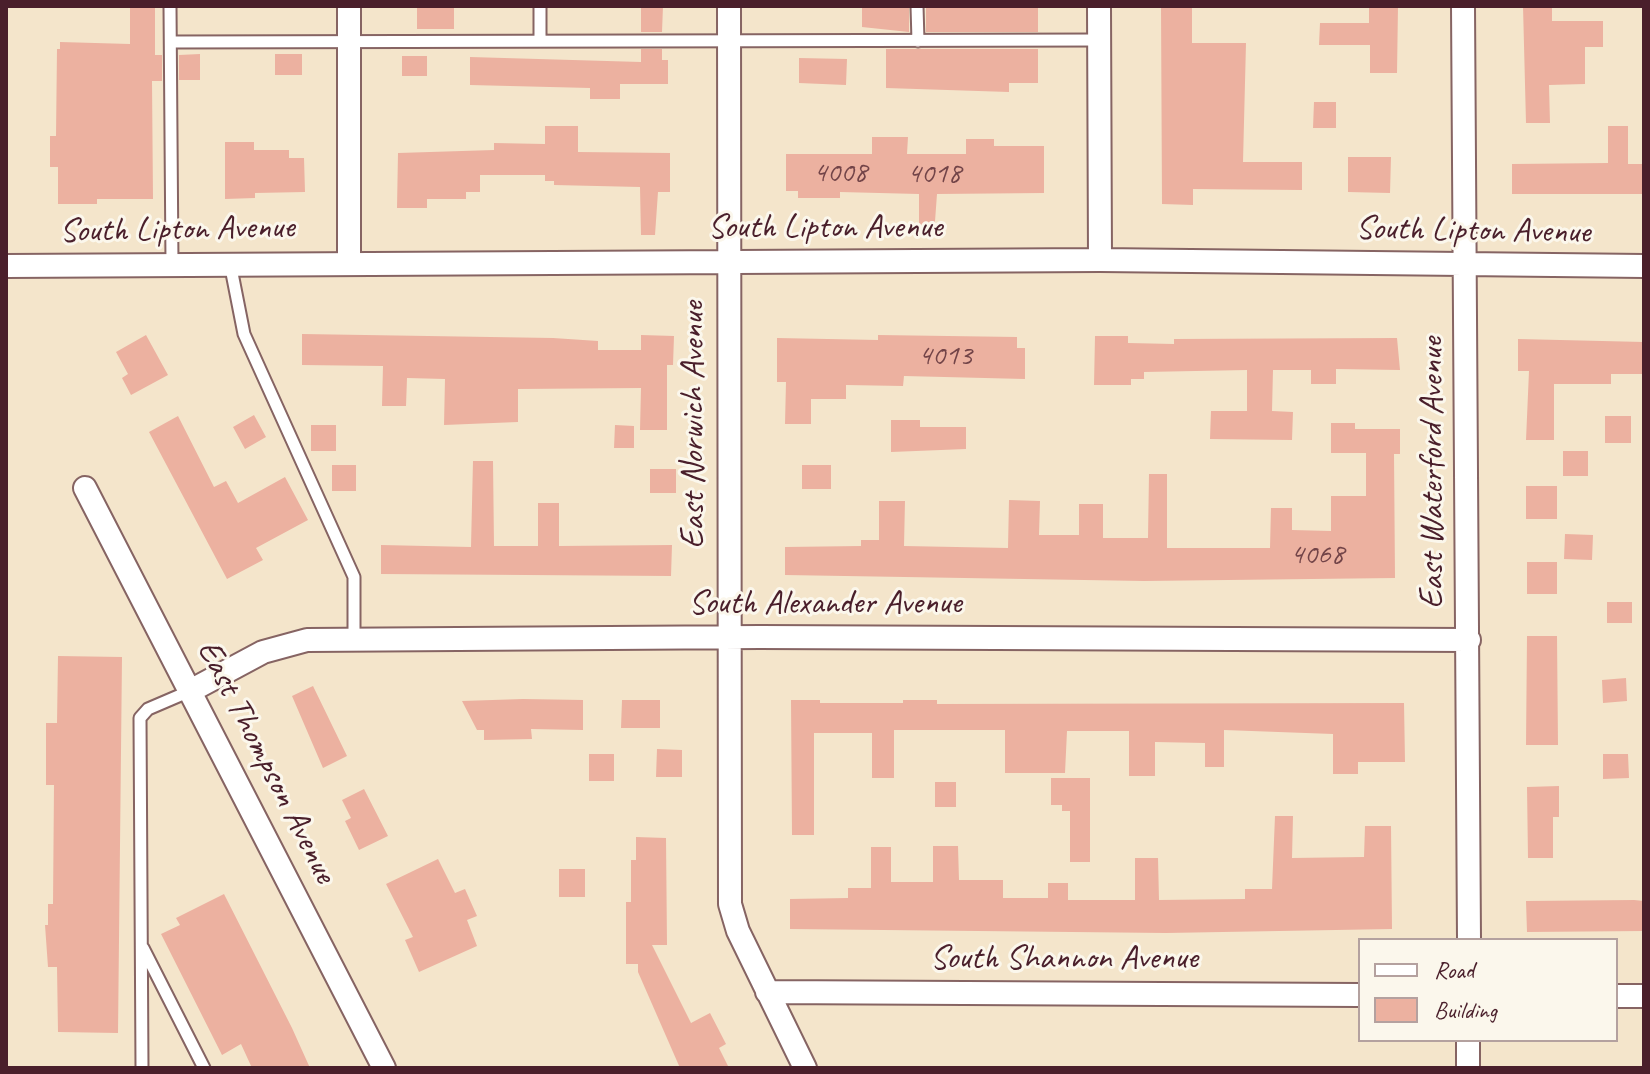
<!DOCTYPE html>
<style>
body{margin:0}
#map{position:relative;width:1650px;height:1074px;overflow:hidden;background:#f4e5cb;font-family:Caveat,sans-serif}
canvas{display:block}
.frame{position:absolute;inset:0;border:8px solid #4a1f2b;pointer-events:none}
.legend{position:absolute;left:1358px;top:938px;width:260px;height:104px;box-sizing:border-box;background:#fbf7ec;border:2px solid #b4a19f;margin:0;padding:10px 14px;list-style:none;font-size:24px;color:#4a1f2b}
.legend li{display:flex;align-items:center;gap:16px;height:40px}
.legend b{width:40px;border:2px solid #b4a19f}
</style>
<div id="map">
<canvas width="1650" height="1074"></canvas>
<div class="frame"></div>
<ul class="legend">
<li><b style="height:10px;background:#fff"></b>Road</li>
<li><b style="height:22px;background:#ecb1a0"></b>Building</li>
</ul>
</div>
<script>
const c = document.querySelector('canvas').getContext('2d');
c.lineJoin = 'round';
function fill(path, color) { c.fillStyle = color; c.fill(path, 'evenodd'); }
function trace(path, color, width, dash) { c.strokeStyle = color; c.lineWidth = width; c.lineCap = dash ? 'butt' : 'round'; c.setLineDash(dash || []); c.stroke(path); }
function label(font, color, halo, rows, align = 'center') {
  c.font = font + ' Caveat,sans-serif'; c.lineWidth = 6; c.setLineDash([]); c.textBaseline = 'middle'; c.strokeStyle = halo; c.fillStyle = color; for (const [text, x, y, turn = 0] of rows) {
    c.save(); c.translate(x, y); c.rotate((+turn || 0) * Math.PI / 180); c.textAlign = isNaN(turn) ? turn : align; if (halo) c.strokeText(text, 0, 0); c.fillText(text, 0, 0); c.restore();
  }
}
fill(new Path2D(`
 M130 6H155V55H162V81H152L153 199H97V204H58V167H50V136H56L57 49H60V42L130 44Z
 M417 6H454V29H417Z
 M641 6H663L662 32H641Z
 M862 6H909V32L862 27Z
 M926 6H1038V32H926Z
 M1161 6H1192V43H1246L1243 162H1302V190L1193 189V205L1162 204Z
 M1369 6H1398L1397 73H1370V45H1319L1320 23H1369Z
 M1523 6H1552V21H1603V47H1585V84L1549 85 1550 123H1526Z
 M641 49H662V60H668V84H620V99H590V88L470 85V57L641 62Z
 M886 49H1038V83H1009V92L886 88Z
 M200 54V80H179V55Z
 M275 54H302V75H275Z
 M402 56H427V76H402Z
 M799 58 847 59 846 85 799 83Z
 M1314 102H1336V128H1313Z
 M545 126H578V152L670 153V192H658L655 235H641L640 187 554 185V181H545V175H480V192H466V199H427V208H397L398 153 494 150V143L545 144Z
 M1608 126H1628V164H1644V194H1512V164L1608 163Z
 M872 137H908L907 154H966V139H994V146H1044V193L937 194 934 235 919 234V194L840 192V198H798V191H786V154H872Z
 M225 142H254V150H289V158H304L305 192 255 193V198L225 199Z
 M1348 157H1391L1390 193 1348 192Z
 M302 334 553 338 598 341V350H641V335L674 336 673 365H667V430H640L641 388 518 389V422L444 425 445 379 407 378 406 406H382L383 366 302 365Z
 M146 335 168 375 131 395 122 378 128 374 116 352Z
 M878 335 1017 337V348H1025V379L904 376 903 386 846 385V399H811V424H785L786 382H777V338L878 340Z
 M1095 336H1128V343L1174 344V339L1397 338 1400 370 1336 369V384H1311V370H1273L1272 411 1293 412 1292 440 1210 439 1211 411H1247V370L1144 372V379H1131V385H1094Z
 M1518 339 1644 342V374H1611V384H1554V440H1526L1529 371H1518Z
 M254 415 266 437 245 449 233 427Z
 M178 416 214 487 226 481 238 503 285 477 308 520 256 548 263 560 227 579 149 432Z
 M1605 416H1631V443H1605Z
 M891 420H920V427H966V449L891 452Z
 M1331 423H1355V429H1400V454H1394L1395 578 1144 581 785 575V547L861 546V540H879V501H905L904 546 1008 548 1009 500 1040 501 1039 535H1079V504H1103V538H1148L1149 474H1167V548H1270L1271 508H1292V530L1331 531V496H1366V453H1331Z
 M311 425H336V451H311Z
 M615 425 634 426V448H614Z
 M1563 451H1588V476H1563Z
 M473 461H493L494 546H538V503H559V546L672 545 671 576 381 574V545L471 547Z
 M332 465H356V491H332Z
 M802 465H831V489H802Z
 M650 469H676V493H650Z
 M1526 486H1557V519H1526Z
 M1565 534 1593 535 1592 560 1564 559Z
 M1527 562H1557V594H1527Z
 M1607 602H1632V623H1607Z
 M1527 636H1557L1558 745H1526Z
 M58 656 122 657 118 1033 58 1032 57 967H48L45 925H48V904H53L54 785H46V723H57Z
 M1626 678 1627 701 1603 703 1602 680Z
 M313 686 347 756 323 768 292 696Z
 M523 699 583 700V730L531 729 532 739 484 740V730H477L462 701Z
 M622 700H660V728H621Z
 M791 700H820V703H903V700H937V704L1404 703 1405 762H1358V774H1333V734L1224 730V767H1205V743L1155 742V776H1129V731H1067L1065 773H1005V730H894V778H872V733H814V835H792Z
 M657 749 682 750V777H656Z
 M589 754H614V781H589Z
 M1603 754H1628L1629 778 1603 779Z
 M1051 778H1090V862H1070V811H1062V805H1051Z
 M935 782H956V807H935Z
 M1559 786V817H1553V858H1528L1527 787Z
 M364 789 388 836 359 850 345 821 351 818 342 800Z
 M1275 816H1293L1292 858 1364 857 1365 826H1391L1392 929 1166 933 790 929V899L848 898V888H871V847H891V882H933V846H958L959 880H1003V898H1048V883H1068V900H1135V858H1158L1159 900 1245 899V889H1272Z
 M636 837 666 838 667 945H652L691 1023 710 1013 726 1044 719 1048 729 1068H680L638 972V964H626V902H631V860H636Z
 M438 859 455 893 465 889 477 916 467 920 477 946 419 972 405 940 413 937 386 884Z
 M559 869H585V897H559Z
 M224 894 292 1028 310 1068H252L241 1044 222 1055 161 934 180 925 176 918Z
 M1634 900 1644 901V931L1527 932 1526 901Z`), '#ecb1a0');
const lane = new Path2D(`
 M170 6 172 264
 M540 6V41
 M917 6 918 41
 M171 42 1100 40
 M230 263 244 334 354 577V640
 M143 948 204 1068
 M142 1068 140 718 148 709 190 691`);
const street = new Path2D(`
 M349 6V263
 M729 6 730 904 738 931 805 1068
 M1099 6 1100 260
 M1463 6 1469 940
 M6 266 1100 260 1644 266
 M85 488 384 1068
 M192 690 263 652 307 640 760 637 1469 640
 M767 992 1360 995
 M1616 996H1644
 M1468 1068V1040`);
trace(lane, '#866463', 15);
trace(street, '#866463', 26);
trace(lane, '#fff', 11);
trace(street, '#fff', 22);
label('30px', '#724448', null, [
 ["4008",840,173],
 ["4018",934,174],
 ["4013",945,356],
 ["4068",1317,555]
]);
label('34px', '#4a1f2b', '#fbf7ec', [
 ["South Lipton Avenue",825,228],
 ["South Lipton Avenue",177,230,-1],
 ["South Lipton Avenue",1473,231,1],
 ["East Norwich Avenue",694,425,-90],
 ["East Waterford Avenue",1433,473,-90],
 ["South Alexander Avenue",825,604],
 ["East Thompson Avenue",266,762,63],
 ["South Shannon Avenue",1064,959]
]);
</script>
